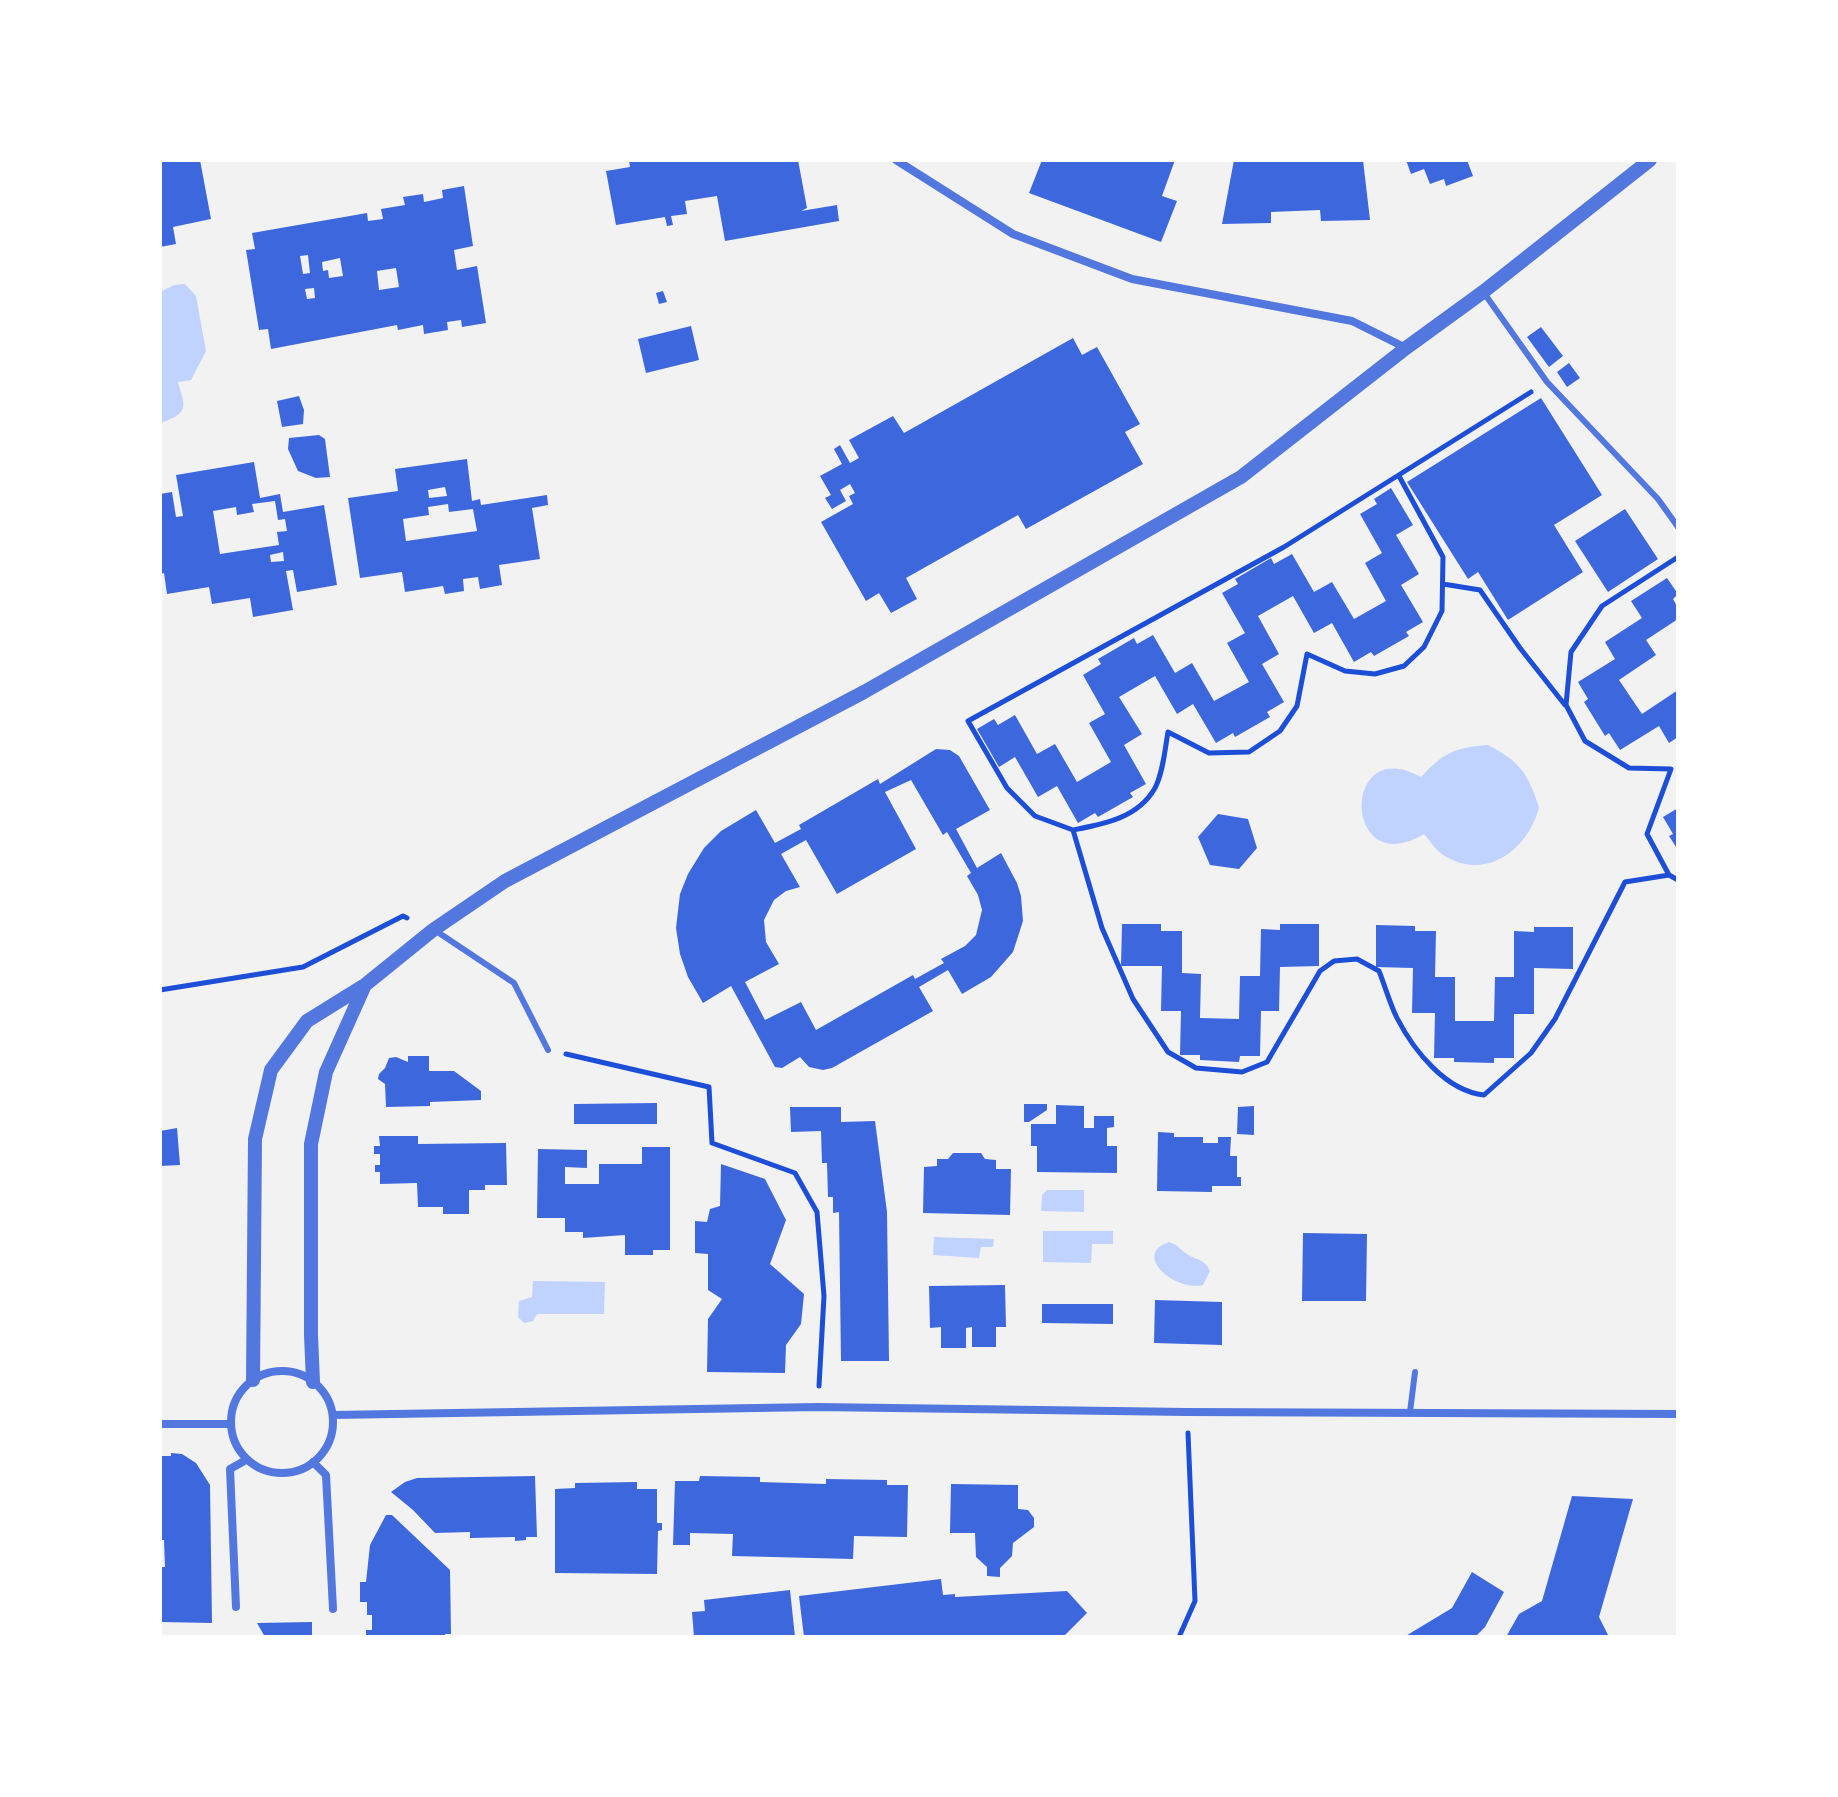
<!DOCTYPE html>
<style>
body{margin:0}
#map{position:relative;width:1838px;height:1797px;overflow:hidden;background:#f2f2f2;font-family:"Archivo Narrow",sans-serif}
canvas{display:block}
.frame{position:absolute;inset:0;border:162px solid #fff;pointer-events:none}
</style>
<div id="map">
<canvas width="1838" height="1797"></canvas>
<div class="frame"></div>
</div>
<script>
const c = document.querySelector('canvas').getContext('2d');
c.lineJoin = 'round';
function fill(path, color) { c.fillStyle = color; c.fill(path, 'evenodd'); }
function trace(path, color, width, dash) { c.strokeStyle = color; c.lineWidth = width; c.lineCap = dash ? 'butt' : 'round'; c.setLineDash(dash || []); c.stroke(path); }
fill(new Path2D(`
 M185 284 196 296 206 351 191 380 178 382C185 407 190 413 160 423V292L174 285Z
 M1488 745C1519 761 1528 773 1539 807 1529 848 1487 882 1445 856 1436 851 1431 842 1424 834 1343 883 1340 732 1421 777 1443 753 1456 747 1488 745Z
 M1047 1190H1084V1212L1041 1211 1042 1195Z
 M1043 1231H1113V1244H1092L1091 1263 1043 1262Z
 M934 1237 994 1239 993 1247H981L979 1258 933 1255Z
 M1169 1242C1179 1245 1179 1249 1187 1254 1197 1261 1204 1258 1210 1271L1203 1285C1176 1292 1131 1255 1169 1242Z
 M533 1281 605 1282 604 1314H537L533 1321 524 1323 518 1317 519 1301 532 1297Z`), '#bfd3fe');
fill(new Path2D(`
 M160 160H200L211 219 173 227 176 244 160 247Z
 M629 160H798L807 208 801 211 837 205 839 221 725 241 717 196 685 201 687 214 671 216 673 225 667 226 665 217 616 225 606 171 630 167Z
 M1042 160H1175L1162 196 1177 201 1161 242 1029 193Z
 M1234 160H1363L1370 220 1321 221 1320 210 1271 212V223L1222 224Z
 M1406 160H1467L1473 176 1446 186 1444 179 1430 184 1424 169 1411 174Z
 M464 186 473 246 454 250 457 270 477 266 486 323 462 327 461 320 447 322 448 330 424 334 423 325 398 330 397 325 271 349 268 329 259 330 246 250 255 249 252 233 367 213 368 221 383 219 381 209 405 205 403 197 423 194 424 202 443 198 442 190ZM308 255 310 273 303 274 300 256ZM340 258 343 276 329 278 328 270 323 271 322 262ZM396 268 399 287 379 290 377 271ZM314 288 315 298 307 299 305 289Z
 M663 291 667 302 659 304 656 293Z
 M691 326 699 360 646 373 638 339Z
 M1541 327 1563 356 1549 367 1527 337Z
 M1073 338 1082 355 1097 347 1140 424 1125 432 1143 464 1026 529 1018 515 906 578 917 599 891 613 879 593 866 601 821 522 853 504 849 496 855 493 850 484 840 490 846 501 832 509 825 498 831 495 820 476 842 464 834 449 840 445 850 463 859 458 849 440 893 416 904 433Z
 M1569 363 1580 378 1567 387 1557 372Z
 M299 396 304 410 303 424 282 427 277 401Z
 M1541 398 1602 495 1554 525 1583 572 1508 620 1478 572 1468 579 1407 482Z
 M319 435 325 439 330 477 316 478 298 471 288 449 289 438Z
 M467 459 472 501 480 499 481 505 547 495 548 505 532 508 540 559 499 565 502 585 480 589 478 577 463 579 464 591 445 594 443 586 405 592 402 572 360 578 348 498 398 491 395 469ZM445 487 447 496 429 498 428 490ZM448 504 449 512 473 509 477 531 406 541 403 519 429 515 428 507Z
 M254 462 260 498 280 494 283 512 324 505 337 585 297 592 293 570 286 571 293 610 253 617 250 598 212 604 209 587 167 594 164 573 160 574V494L172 492 176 517 183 516 176 475ZM275 501 278 520 285 519 287 531 277 532 279 545 220 554 213 511 236 507 237 515 254 512 252 504ZM283 552 284 561 271 562 270 555Z
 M1391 488 1413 525 1396 535 1419 574 1401 585 1423 622 1406 632 1409 636 1374 656 1371 652 1354 662 1332 623 1314 633 1293 596 1258 616 1279 654 1262 664 1284 702 1267 712 1270 717 1235 737 1233 733 1216 743 1193 704 1177 714 1155 676 1119 697 1142 734 1124 745 1146 784 1130 793 1133 797 1098 817 1095 813 1078 823 1057 786 1038 797 1015 757 999 767 977 729 994 719 998 725 1015 715 1037 754 1055 744 1077 782 1111 762 1089 723 1105 714 1083 675 1101 664 1098 659 1134 638 1137 644 1153 635 1175 673 1192 663 1214 701 1249 682 1227 643 1245 633 1222 593 1238 584 1235 579 1271 558 1274 564 1292 554 1314 592 1332 582 1354 619 1386 601 1365 563 1382 553 1360 514 1377 504 1374 499Z
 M1625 509 1658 559 1608 592 1575 541Z
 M1667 578 1678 594 1673 599 1678 608V619L1646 640 1656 655 1619 680 1642 714 1678 690V737L1669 743 1659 726 1620 750 1609 733 1605 736 1584 702 1588 699 1578 682 1615 659 1605 642 1642 618 1631 601Z
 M936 749 950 750 959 756 990 810 956 829 977 868 1001 853 1017 883 1021 896 1023 921 1013 952 991 977 962 994 948 970 919 987 933 1011 832 1068 823 1070 809 1067 800 1057 782 1068 775 1067 731 986 703 1003 688 977 680 954 676 928 680 894 688 874 704 848 721 831 756 810 775 843 801 829 799 825 878 779 880 784ZM911 780 943 835 947 832 971 873 967 876 978 895 982 910 976 935 965 946 941 959 944 963 915 979 913 975 816 1030 801 1002 765 1020 745 982 779 964 766 942 764 920 774 900 786 891 800 887 781 854 806 840 837 894 916 849 885 792Z
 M1678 808V850L1669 836 1673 834 1663 817Z
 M1218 814 1248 819 1257 848 1239 869 1210 865 1198 837Z
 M1122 924H1161V931H1182V973L1201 974 1200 1018 1239 1019 1240 976H1260L1261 929 1280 930V924H1319V966L1280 967 1279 1011H1261L1260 1056H1240L1239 1062 1200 1060V1055H1180L1181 1011H1161L1162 966H1121Z
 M1376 925 1415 926V931H1436L1435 977H1455V1021H1494L1495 977H1514V931L1534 932V927H1573V969L1534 968V1014H1514V1058H1494V1063L1454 1062V1058H1434L1435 1013H1412L1413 968 1376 967Z
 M408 1056H429V1071H454L481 1091V1100L430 1102V1106L386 1107 385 1084 378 1079 379 1074 385 1068 389 1058 396 1057 408 1062Z
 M657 1103V1124H574V1104Z
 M1024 1104H1047V1110L1029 1122H1024Z
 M1056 1105 1084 1106V1128H1094V1116H1114V1127L1107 1128V1146H1117V1173L1037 1172V1146H1031V1124H1056Z
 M1254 1106V1135L1237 1134 1238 1107Z
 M790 1107H841V1122L875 1121 887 1212 889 1361H841L839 1212 833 1213V1197H828L827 1163H822L821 1131 791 1132Z
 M177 1128 180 1165 160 1166V1131Z
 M1158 1132 1174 1133V1137H1203V1143H1218V1137H1231L1230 1156H1237V1177H1241V1186H1212V1192L1157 1191Z
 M379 1136H418V1144L506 1143 507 1185H485V1190H469V1214H443V1207H418L417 1183 380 1184V1172H375V1165H380V1154H374V1146H380Z
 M642 1147H670V1250H653V1255H625V1235L583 1238V1232H565V1218H537L538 1149 587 1150V1168L565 1167V1184H599V1164H642Z
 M953 1153H981L985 1159 996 1160V1169H1011L1010 1215 923 1213 924 1167 937 1166V1159H948Z
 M721 1164 765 1179 786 1220 770 1264 804 1294 801 1324 786 1345 785 1373 707 1372 708 1319 722 1299 708 1290V1254L695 1253V1221L707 1222 710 1209 720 1206Z
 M1303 1233 1367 1234 1366 1301H1302Z
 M1005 1285 1006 1327H996V1347H972V1327L966 1328V1348H941V1327L930 1328 929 1286Z
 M1155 1300 1222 1302V1345L1154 1343Z
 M1042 1304H1113V1324L1042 1323Z
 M171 1453 182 1454 196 1463 210 1485 212 1623 160 1622V1567H165L164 1540H160V1456H171Z
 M535 1476 537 1537H526V1540L515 1541V1537L470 1538V1532L435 1533 413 1510 391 1492 405 1482 417 1478Z
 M700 1476 760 1477V1482L826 1484V1479L887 1480V1485H908L907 1537 854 1536 853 1559 732 1556 733 1534 690 1533V1545H673L675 1481H699Z
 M637 1482V1489H657V1523H662V1530L658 1531 657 1574 555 1573V1489L575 1488V1483Z
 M951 1484 1018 1485V1509L1028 1510 1034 1518V1527L1013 1543 1012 1556 1000 1568V1577L987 1576V1567L976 1557 975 1533H950Z
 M1572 1496 1633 1499 1599 1617 1609 1637H1506L1519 1614 1542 1601Z
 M386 1515H392L450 1570 451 1634H445V1637H366V1630H372V1615H367V1602H360V1582H366L370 1545Z
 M1472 1572 1504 1592 1485 1627 1475 1637H1404L1452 1608Z
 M941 1579 943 1595 955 1594V1597L1067 1591 1087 1613 1063 1637H804L799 1596Z
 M790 1590 795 1637H694L692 1612 705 1611 704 1600Z
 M312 1622V1637H265L257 1623Z`), '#3d67dc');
trace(new Path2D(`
 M1531 392 1284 547 968 721 1007 788 1035 816 1073 830 1102 928 1133 999 1168 1052 1196 1068 1242 1072 1267 1062 1320 971 1334 961 1357 959 1379 971C1385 986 1390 1004 1397 1018 1414 1051 1446 1091 1484 1095L1531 1053 1555 1019 1625 882 1669 875 1678 880
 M1443 584 1480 590 1520 648 1565 705
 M1073 830C1104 824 1138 818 1155 788 1163 773 1165 749 1168 732L1209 753 1249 752 1280 731 1297 706 1307 654 1345 671 1375 674 1404 666 1424 647 1442 611 1443 557 1399 476
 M1669 875 1647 834 1671 769 1629 768 1585 741 1566 705 1571 652 1602 606 1678 557
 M160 990 303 967 403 916 407 918
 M566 1054 709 1087 712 1143 795 1173 817 1212 824 1296 819 1386
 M1179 1637 1195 1601 1188 1433`), '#1d4ed8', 5);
trace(new Path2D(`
 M1484 293 1547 382 1658 499 1678 527
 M436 931 514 983 548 1050
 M1410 1412 1415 1372`), '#5277de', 6);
trace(new Path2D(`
 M896 160 1013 234 1132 279 1352 321 1406 348
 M231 1422a51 51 0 1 1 102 0a51 51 0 1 1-102 0Z
 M333 1415 818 1407 1187 1412 1678 1414
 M160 1424H230
 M313 1462 326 1475 333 1609
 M236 1607 230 1469 246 1460`), '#5277de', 8);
trace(new Path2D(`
 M253 1380 255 1139 271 1070 307 1021 365 985 433 930 505 881 864 692 1241 477 1406 348 1483 292 1650 160
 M313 1382 311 1335V1144L326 1072 365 985`), '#5277de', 14);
</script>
